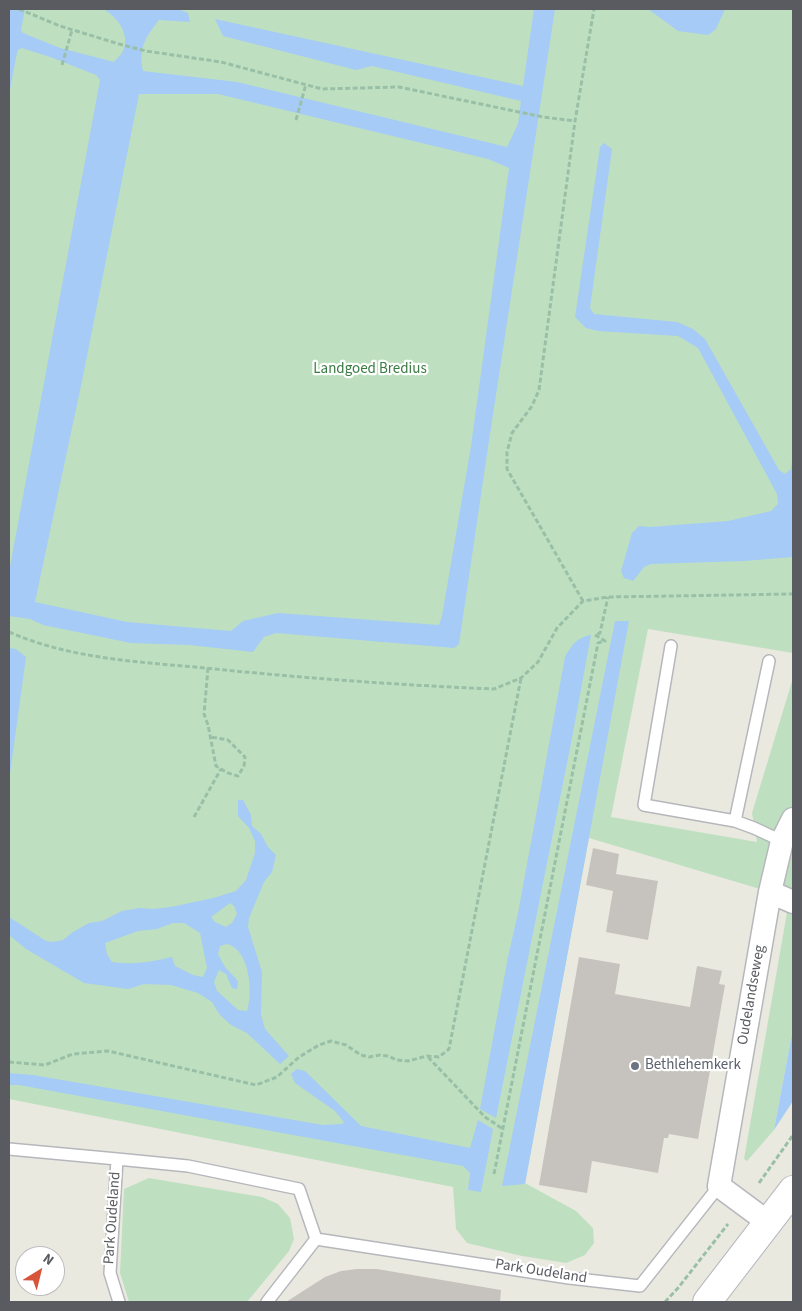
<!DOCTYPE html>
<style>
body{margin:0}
#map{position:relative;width:802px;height:1311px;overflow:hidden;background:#eae9e0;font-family:"Source Sans 3",sans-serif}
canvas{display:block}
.frame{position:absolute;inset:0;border:10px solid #595b60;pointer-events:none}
.north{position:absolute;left:15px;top:1246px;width:50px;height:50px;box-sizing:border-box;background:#fff;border:1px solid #bdbdbf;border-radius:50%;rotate:36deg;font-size:14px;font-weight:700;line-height:20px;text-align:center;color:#595b60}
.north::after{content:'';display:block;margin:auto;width:18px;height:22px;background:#d75339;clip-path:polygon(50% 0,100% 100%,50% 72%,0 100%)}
</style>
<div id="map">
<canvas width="802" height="1311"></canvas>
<div class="frame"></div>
<div class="north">N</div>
</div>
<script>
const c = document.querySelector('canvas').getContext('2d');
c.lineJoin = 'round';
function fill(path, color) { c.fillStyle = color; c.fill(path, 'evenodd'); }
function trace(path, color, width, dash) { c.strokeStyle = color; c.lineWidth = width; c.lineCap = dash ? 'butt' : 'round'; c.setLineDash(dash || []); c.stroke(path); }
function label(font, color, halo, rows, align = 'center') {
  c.font = font + ' "Source Sans 3",sans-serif'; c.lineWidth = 4.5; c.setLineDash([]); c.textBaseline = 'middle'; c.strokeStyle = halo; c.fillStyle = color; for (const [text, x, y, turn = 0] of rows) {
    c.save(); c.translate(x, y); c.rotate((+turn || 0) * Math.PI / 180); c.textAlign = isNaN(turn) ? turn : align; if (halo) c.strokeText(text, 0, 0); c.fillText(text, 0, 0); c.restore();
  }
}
fill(new Path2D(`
 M9 9H793V653L648 629 611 817 757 842 752 813 793 678V1028L774 1130 747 1161 744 1159 789 901 770 892 589 838 525 1183 576 1211 593 1228 594 1243 585 1255 566 1263 522 1256 471 1244 467 1243 456 1229 453 1187 9 1099Z
 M149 1178 262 1197 278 1204 290 1218 294 1239 289 1251 247 1302H129L120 1273 124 1189Z`), '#bee0c1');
fill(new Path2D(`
 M9 9H25L21 30 23 33 60 48 114 62C116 59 120 56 122 53 132 36 117 16 103 9H178L188 13 190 22 159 20C146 37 138 47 143 71L237 82 507 147 518 124 521 101 372 66 356 70 223 36 215 19 523 86 534 9H555L488 447 459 644 454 648 276 633 264 637 253 652 189 645 131 643 43 625 30 619 9 616V572L100 80 96 75 53 58 22 48 18 50 17 53 9 95ZM139 94H218L488 159 509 168 471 446 442 616 439 625 278 613 243 621 231 631 127 622 35 602 82 381Z
 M648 9H725L716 29 708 35 678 31Z
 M604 143 612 149 590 308 594 314 677 322 693 329 705 339 779 470 785 474 791 469 793 451V557L744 561 651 564 644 567 633 581 624 578 621 571 632 533 639 526 650 527 728 521 771 511 778 504 777 494 698 348 678 336 598 331 586 328 575 317 600 147Z
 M615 621H629L525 1184 502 1186Z
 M591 635 572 738 496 1118 480 1109 508 957 518 913 565 657C572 645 576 638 591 635Z
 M9 648 16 649 26 657 9 781Z
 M238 800H243L251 815 252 826 261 834 268 847 276 855 272 872 264 882 249 918 248 927 262 972 261 1015 265 1029 289 1056 280 1064 247 1033 231 1025 219 1014 212 1002 198 993 171 985 144 984 128 989 84 983 26 949 9 935V917L46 941 53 942 63 940 73 932 89 923 102 921 122 911 139 908 153 909 171 907 213 898 236 891 246 880 255 853V841L249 828 238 816ZM230 903 234 906 237 914 232 923 226 927 215 922 211 917ZM173 923H184L200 933 207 968 203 977 193 975 175 966 172 957C151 962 133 965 112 962L107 954 105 943 138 931 157 929ZM227 944C250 950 253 992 247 1011L238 1010 217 991 214 982 219 970 226 974 232 988 237 989 238 981 225 967 218 954 220 946Z
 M793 1028V1101L774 1130Z
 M297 1069 305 1071 361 1126 470 1148 478 1120 493 1129 481 1192 468 1190 470 1173 463 1166 19 1085H9V1073L33 1075 323 1125 342 1124 344 1122 335 1111 295 1083 291 1074Z`), '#a5cbf6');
fill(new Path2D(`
 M593 848 619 854 616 874 658 881 648 940 606 932 613 891 586 885Z
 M579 957 620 964 615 994 690 1007 697 966 722 971 719 984 725 985 698 1139 669 1134 668 1138H664L658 1173 592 1161 587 1193 539 1185Z
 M357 1269H377L501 1290 500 1302H286L325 1277 341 1271Z`), '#c6c3be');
const lane = new Path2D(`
 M671 646 644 805 735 821 754 828 782 841
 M735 821 769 661
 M9 1149 117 1159
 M316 1239 569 1278 640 1286 719 1186
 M119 1302 110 1273 117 1159 188 1166 299 1189 316 1239
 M267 1302 316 1239`);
const street = new Path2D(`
 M770 892 793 902
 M769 1223 719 1186 770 892 782 841 793 819`);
const secondary = new Path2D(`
 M707 1302 793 1190`);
trace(lane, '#b6b7bc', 14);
trace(street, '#b6b7bc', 25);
trace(secondary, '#b6b8be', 30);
trace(new Path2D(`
 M19 9 60 26 119 44 146 51 221 62 322 89 399 87 543 117 575 121
 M62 65 72 30
 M296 120 306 84
 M583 601 507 469V452L512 433 532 406 539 390 575 121 594 9
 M9 632C71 659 139 662 206 668 301 678 398 685 494 689L521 678 538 662 557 628 583 601 608 597 793 594
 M208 668 204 714 208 725 216 766 228 773 238 776 244 766 245 757 228 740 211 737
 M194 817 221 769
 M428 1057 485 1117 503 1129
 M9 1062 45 1065 73 1054 108 1051 256 1085 277 1077 299 1057 319 1045 331 1041 346 1045 361 1055 369 1057 380 1055 388 1056 397 1060 408 1061 427 1056 439 1057 449 1049 521 678
 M494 1174 598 643 605 641 595 635 600 633 608 597
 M759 1183 793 1135
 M665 1302 678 1288 728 1224`), '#99c0a7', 3, [5, 2.5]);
trace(lane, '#fff', 11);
trace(street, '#fff', 22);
trace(secondary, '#fff', 28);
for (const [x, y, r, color] of [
 [635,1066,5,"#6b7280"]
]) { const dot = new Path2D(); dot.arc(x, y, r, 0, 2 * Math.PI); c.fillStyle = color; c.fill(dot); trace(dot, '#fff', 2); }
label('15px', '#3b7c44', '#fff', [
 ["Landgoed Bredius",370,370]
]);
label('15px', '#595b60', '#fff', [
 ["Oudelandseweg",752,995,-80],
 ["Park Oudeland",113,1218,-86],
 ["Park Oudeland",541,1272,9]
]);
label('15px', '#5b616d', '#fff', [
 ["Bethlehemkerk",645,1066]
], 'left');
</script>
